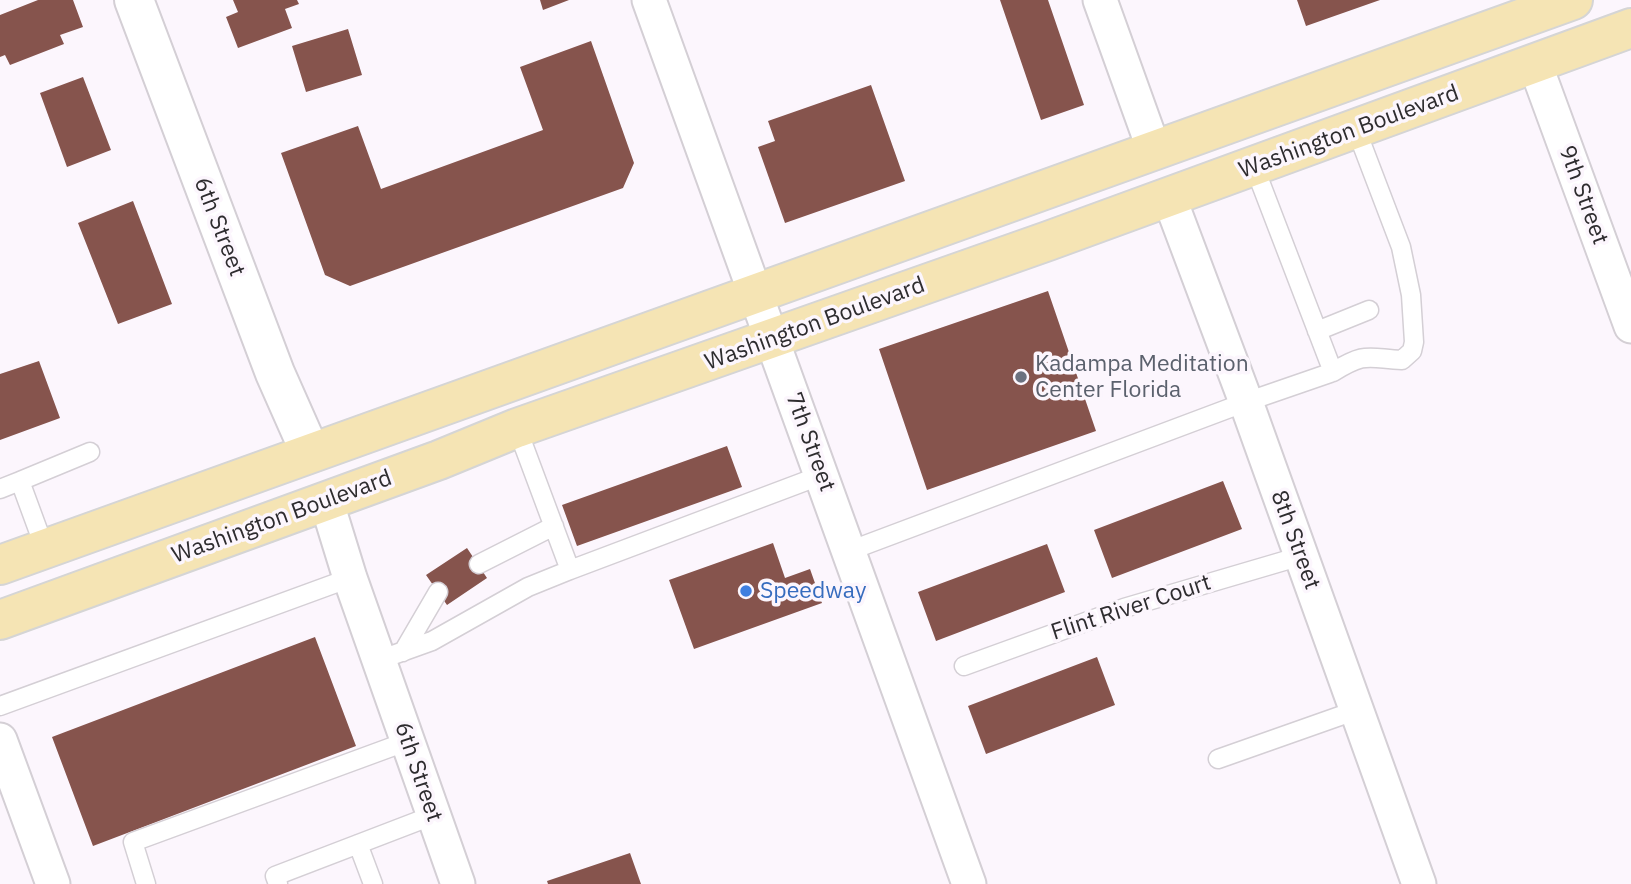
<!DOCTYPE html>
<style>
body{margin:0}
canvas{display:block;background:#fcf6fd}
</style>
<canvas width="1631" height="884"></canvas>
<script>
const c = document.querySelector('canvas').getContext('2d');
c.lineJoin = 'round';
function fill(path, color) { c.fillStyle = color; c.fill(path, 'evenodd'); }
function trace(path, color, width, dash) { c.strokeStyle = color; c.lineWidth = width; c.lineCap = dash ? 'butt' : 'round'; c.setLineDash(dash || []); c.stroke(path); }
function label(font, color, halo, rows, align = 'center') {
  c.font = font + ' "IBM Plex Sans",sans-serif'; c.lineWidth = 7; c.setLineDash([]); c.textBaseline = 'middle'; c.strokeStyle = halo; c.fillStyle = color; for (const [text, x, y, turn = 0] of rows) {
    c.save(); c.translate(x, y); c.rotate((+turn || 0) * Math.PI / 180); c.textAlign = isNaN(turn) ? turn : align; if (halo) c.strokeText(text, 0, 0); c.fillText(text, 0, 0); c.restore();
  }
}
fill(new Path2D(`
 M38 0H73L83 27 60 35 64 44 10 65 5 55 0 57V15Z
 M233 0H297L299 4 285 9 292 28 238 48 226 17 238 12Z
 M540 0H569L543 10Z
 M1000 0H1048L1084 105 1041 120Z
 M1297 0H1380L1306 26Z
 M348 29 362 75 306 92 292 46Z
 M591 41 634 163 623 188 350 286 325 275 281 153 358 126 381 189 543 130 520 67Z
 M83 77 111 150 67 167 40 93Z
 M871 85 905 181 785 223 758 147 775 141 768 121Z
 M133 201 172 304 118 324 78 223Z
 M1048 291 1096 431 927 490 879 349Z
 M39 361 60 418 0 440V374Z
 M727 446 742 487 577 546 562 505Z
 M1223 481 1242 529 1112 578 1094 530Z
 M773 543 785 578 810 569 822 603 694 649 669 580Z
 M1047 544 1065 592 936 641 918 592Z
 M467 548 487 578 447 605 426 575Z
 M315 637 356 746 93 846 52 737Z
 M1097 657 1115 705 986 754 968 706Z
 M630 853 641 884H548L547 881Z`), '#86544d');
const service = new Path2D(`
 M1317 331 1369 310
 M1333 372C1366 352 1366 358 1402 360L1412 351 1414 342 1411 295 1401 247 1356 129
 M0 489 20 481
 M45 549 20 481 90 452
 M849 551 1246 402 1333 372 1254 166
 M479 564 554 526
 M570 570 822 475
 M403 652 438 592
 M379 660 432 641 528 587 570 570 517 428
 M964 666 1124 608 1301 556
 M0 706 350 578
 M1218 759 1357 710
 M358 844 373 884
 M146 884 133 842 408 741
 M278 884 275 876 434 815`);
const minor = new Path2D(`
 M649 0 969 884
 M1100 0 1154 150
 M1535 64 1631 326
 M1169 197 1246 402 1419 884
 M326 500 350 578 458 884
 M0 740 53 884`);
const tertiary = new Path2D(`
 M134 0 275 373 310 452`);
const primary = new Path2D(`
 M0 565 1573 0
 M0 620 439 460 517 428 1048 241 1631 28`);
trace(service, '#d4cfd5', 21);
trace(minor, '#d4cfd5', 37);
trace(tertiary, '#d4cfd5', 42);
trace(primary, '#d5d5d5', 42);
trace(service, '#fff', 18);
trace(minor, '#fff', 33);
trace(tertiary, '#fff', 38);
trace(primary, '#f5e4b4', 38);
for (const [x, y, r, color] of [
 [1021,377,7,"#6b7280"],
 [746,591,7,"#3f7fe0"]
]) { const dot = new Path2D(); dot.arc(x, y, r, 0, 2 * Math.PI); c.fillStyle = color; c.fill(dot); trace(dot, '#fcf6fd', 2.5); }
label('23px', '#2e2c2f', '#fcf6fd', [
 ["Washington Boulevard",1349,132,-20],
 ["9th Street",1583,195,70],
 ["6th Street",219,227,69],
 ["Washington Boulevard",815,324,-20],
 ["7th Street",810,442,70],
 ["Washington Boulevard",282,517,-20],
 ["8th Street",1295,540,70],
 ["Flint River Court",1131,608,-18],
 ["6th Street",418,772,71]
]);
label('23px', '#5b616d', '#fcf6fd', [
 ["Kadampa Meditation",1035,364],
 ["Center Florida",1035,390]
], 'left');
label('23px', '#366cbe', '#fcf6fd', [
 ["Speedway",760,591]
], 'left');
</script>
